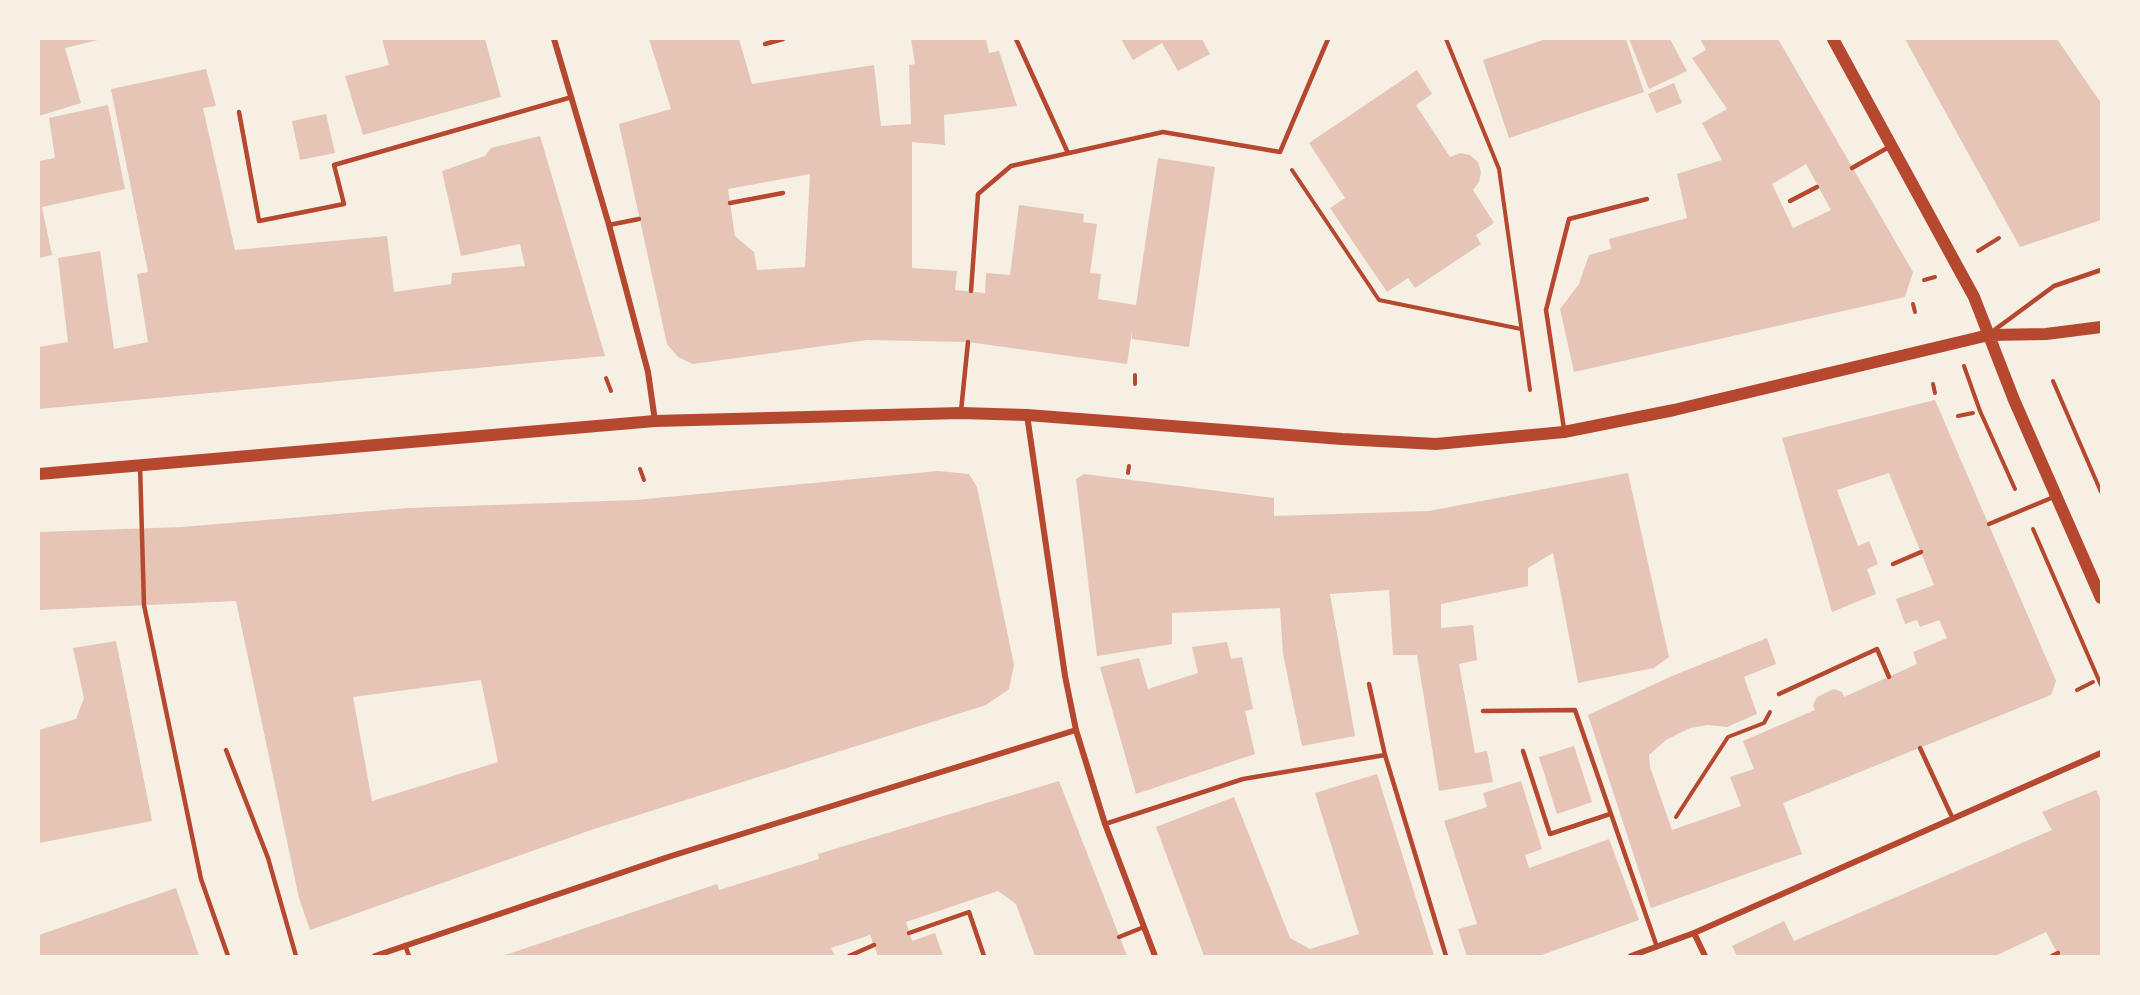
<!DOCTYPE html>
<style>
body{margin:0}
#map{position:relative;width:2140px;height:995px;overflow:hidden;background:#f6efe4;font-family:Lato,sans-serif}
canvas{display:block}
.frame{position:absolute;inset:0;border:40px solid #f6efe4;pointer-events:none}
</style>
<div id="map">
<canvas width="2140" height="995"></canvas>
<div class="frame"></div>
</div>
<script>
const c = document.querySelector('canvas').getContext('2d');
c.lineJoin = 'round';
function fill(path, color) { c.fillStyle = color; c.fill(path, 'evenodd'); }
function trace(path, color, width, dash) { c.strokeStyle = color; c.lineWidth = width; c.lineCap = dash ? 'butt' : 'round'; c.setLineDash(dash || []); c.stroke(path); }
fill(new Path2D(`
 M39 39 98 40 65 48 81 103 39 116Z
 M382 39H485L501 97 363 135 345 76 389 65Z
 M649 39H739L752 84 874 65 881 126 911 124 909 65 915 64 911 39H986L989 53 999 51 1017 106 944 115 945 145 912 142V268L957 271 955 290 985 293 986 273 1010 275 1019 205 1084 214 1083 222 1097 224 1090 273 1101 274 1098 299 1136 305 1158 158 1215 167 1189 347 1132 339V331L1127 364 968 342 867 340 693 364 678 357 667 344 619 124 671 109ZM810 174 805 267 757 270 754 252 735 236 728 189Z
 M1121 39H1202L1210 54 1178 71 1162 43 1133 60Z
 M1546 39H1626L1644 92 1509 138 1483 60Z
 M1629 39H1670L1687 71 1649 89Z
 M1700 39H1778L1913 272 1905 297 1574 372 1560 309 1579 284 1589 255 1611 249 1609 239 1687 218 1677 174 1722 160 1702 123 1727 109 1692 58 1706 50ZM1806 164 1831 210 1793 228 1772 184Z
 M1905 39H2057L2101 103V220L2020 247Z
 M206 69 216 106 203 108 235 250 387 236 394 292 451 284 452 273 525 266 520 244 461 256 442 171 485 156 491 148 540 136 605 356 39 409V347L68 342 58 258 100 251 114 349 148 342 137 274 148 272 111 89Z
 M1417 70 1432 94 1416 105 1450 157 1460 153 1470 155 1478 162 1481 172 1479 182 1473 190 1494 223 1476 235 1481 244 1415 288 1408 278 1387 292 1330 208 1345 198 1309 143Z
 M1674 83 1682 103 1656 113 1648 94Z
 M108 105 125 189 42 207 52 255 39 258V161L55 158 49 118Z
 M326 114 335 153 300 160 292 121Z
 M1935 400 2056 681 2051 695 1783 803 1802 854 1651 908 1588 715 1672 676 1767 638 1776 664 1744 677 1757 714 1727 727 1708 725 1690 728 1666 740 1649 755 1650 767 1672 830 1741 806 1730 777 1754 769 1743 741 1815 710 1813 705 1817 697 1834 689 1842 692 1844 697 1917 664 1913 652 1947 638 1939 620 1920 627 1917 620 1905 624 1896 599 1934 585 1889 473 1837 490 1858 546 1869 541 1878 564 1867 569 1876 594 1832 612 1782 438Z
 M938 471 969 474 977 487 1014 665 1009 689 986 705 594 829 310 930 299 898 236 601 39 610V532L182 527 408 508 636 500ZM481 680 498 762 372 801 353 697Z
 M1628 473 1669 657 1654 668 1578 683 1553 553 1528 568V586L1441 604V628L1473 625 1477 660 1459 664 1475 753 1487 751 1493 782 1439 791 1417 655H1393L1389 590 1330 594 1355 736 1302 746 1283 654 1280 608 1172 613V644L1097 656 1076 479 1084 474 1274 498V516L1429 511Z
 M116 641 152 821 39 843V730L76 719 84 698 73 648Z
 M1227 642 1231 659 1242 657 1253 709 1245 711 1255 754 1136 794 1100 667 1139 658 1148 689 1198 673 1192 647Z
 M1574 746 1592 802 1557 814 1539 757Z
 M1377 774 1434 956H1204L1156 827 1234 797 1290 938 1310 949 1359 934 1315 793Z
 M1059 781 1127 956H1035L1016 904 998 891 906 922 912 941 935 933 943 956H878L870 935 831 948 835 956H502L717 884 719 890 819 859 818 854Z
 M1521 781 1542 849 1525 855 1529 868 1609 839 1639 920 1539 956H1467L1458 929 1477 924 1444 821 1487 807 1483 793Z
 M2096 790 2101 800V956H2059L2046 932 1995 956H1737L1732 946 1784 921 1794 941 2052 830 2042 812Z
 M176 888 199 956H39V935Z`), '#e6c5b7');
trace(new Path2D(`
 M1446 39 1499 169 1530 390
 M1292 170 1379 300 1521 329
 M1978 251 1999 238
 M1924 280 1935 277
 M1913 304 1915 312
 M1964 366 1980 411 2015 489
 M606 378 611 391
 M2053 381 2101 492
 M1135 384V375
 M1933 384 1935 393
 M1958 416 1973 413
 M640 469 644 480
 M1128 473 1129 466
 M2033 529 2101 685
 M2077 690 2093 682
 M1676 817 1728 737 1764 723 1770 712`), '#b5482f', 4);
trace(new Path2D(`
 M1016 39 1068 153
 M765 44 783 39
 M239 112 259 221 344 204 334 165 572 97
 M1852 168 1889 147
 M1790 201 1817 187
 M730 203 783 193
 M609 225 639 219
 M971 291 978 194 1011 166 1163 132 1280 152 1328 39
 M1993 331 2054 286 2101 270
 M961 411 968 342
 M1564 429 1546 310 1569 219 1647 199
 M140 465 144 605 201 879 228 956
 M1989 524 2056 496
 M1893 564 1921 552
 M1369 684 1385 755 1446 956
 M1779 694 1877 649 1889 677
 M1483 711 1575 710 1657 947
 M1920 748 1953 819
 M226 750 268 858 296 956
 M1523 751 1550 834 1610 814
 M1105 824 1243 779 1385 755
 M909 933 969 912 984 956
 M1119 937 1144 927
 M405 945 409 956
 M849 956 874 945
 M2052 956 2058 953`), '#b5482f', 4.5);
trace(new Path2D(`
 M554 39 609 225 648 372 655 421
 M1027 415 1065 676 1076 730 1105 824 1155 956
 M1694 933 1705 956
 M375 956 668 857 1076 730
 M1631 956 1694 933 2101 753`), '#b5482f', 6);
trace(new Path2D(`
 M1833 39 1974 297 2014 400 2101 598
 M39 474 655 421 961 413 1027 415 1342 439 1436 444 1564 432 1674 410 1989 335 2046 334 2101 327`), '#b5482f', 12);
</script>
